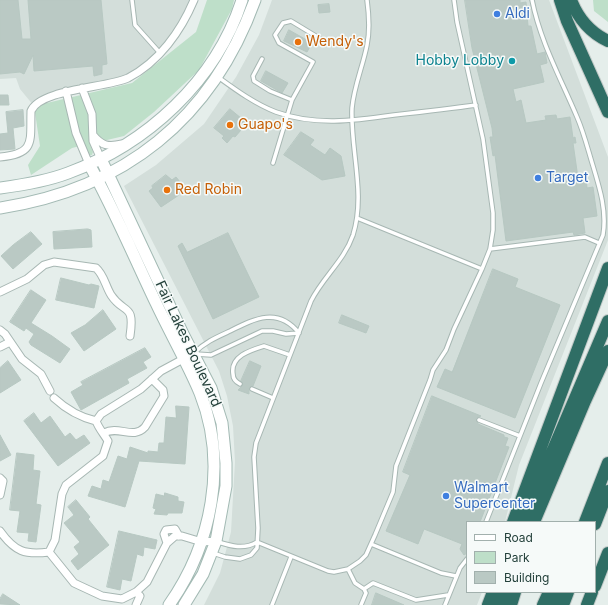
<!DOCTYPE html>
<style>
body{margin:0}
#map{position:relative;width:608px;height:605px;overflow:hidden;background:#e5eeeb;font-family:Inter,sans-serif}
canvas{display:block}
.legend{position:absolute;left:466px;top:521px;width:130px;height:72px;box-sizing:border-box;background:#f6faf9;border:1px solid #a2b0ad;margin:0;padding:5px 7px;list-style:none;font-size:12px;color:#24413b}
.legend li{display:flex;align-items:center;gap:8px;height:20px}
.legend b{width:20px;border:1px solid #a2b0ad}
</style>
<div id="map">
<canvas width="608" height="605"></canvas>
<ul class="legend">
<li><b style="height:5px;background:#fff"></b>Road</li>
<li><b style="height:11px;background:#bedfc9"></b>Park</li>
<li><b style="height:11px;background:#bac9c4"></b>Building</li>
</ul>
</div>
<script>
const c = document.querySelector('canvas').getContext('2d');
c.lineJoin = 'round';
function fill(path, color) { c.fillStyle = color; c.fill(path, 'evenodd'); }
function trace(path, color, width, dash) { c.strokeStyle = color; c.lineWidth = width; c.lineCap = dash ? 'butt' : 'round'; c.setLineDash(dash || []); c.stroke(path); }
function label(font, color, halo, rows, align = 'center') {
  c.font = font + ' Inter,sans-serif'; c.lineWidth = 3; c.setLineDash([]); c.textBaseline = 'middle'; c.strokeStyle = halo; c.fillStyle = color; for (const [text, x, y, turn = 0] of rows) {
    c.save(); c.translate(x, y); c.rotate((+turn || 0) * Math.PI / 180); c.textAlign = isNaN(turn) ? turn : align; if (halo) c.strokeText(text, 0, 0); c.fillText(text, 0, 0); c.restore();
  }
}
fill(new Path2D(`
 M0 0H194L168 44 135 74 82 88 34 106 20 89 16 78 0 79Z
 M272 0H549L608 157V240L519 465 505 522H467V592H482L477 605H204L220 573 231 532 235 462 233 426 227 396 219 371 124 186 156 165 204 124 236 77 259 35Z`), '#d3deda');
fill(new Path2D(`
 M207 0H234L232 9 199 70 154 112 124 136 90 144 93 152 92 155H89L84 145 72 148 31 175 28 165 40 146 34 106 132 83 196 32Z
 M593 0H608V22L594 11Z`), '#bedfc9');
const building = new Path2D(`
 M0 0H18L22 39H31L28 0H101L107 64 102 65V74L94 76 93 66 34 71 33 55 24 74 20 72 0 74Z
 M465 0H520V3L526 2 528 26H531L537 54 545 52 547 63 540 65 544 82 513 89 516 102 521 100 526 123 546 120 545 116 556 115 557 119 570 117 573 138 575 137 576 143H573L578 178 586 177 587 188 593 187 597 216 583 218 585 233 574 235 573 232 506 241 495 155 493 156 490 137H493L492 128 472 48Z
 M329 4 330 12 319 13 318 5Z
 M289 30 312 43 307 52 284 41Z
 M266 71 288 83 282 93 261 81Z
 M0 95H8L9 105H0Z
 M230 109 247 123 235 137 233 136 227 143 222 138 224 136 214 128Z
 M23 110 24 126 13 128 15 149 0 150V134L8 133 6 112Z
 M301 132 314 140 310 145 325 155 330 148 341 156 345 176 322 180 284 155Z
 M166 175 172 180 176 177 185 188 178 194 179 195 161 207 149 191 153 188 152 186Z
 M88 229 91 230 92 247 54 249 53 232Z
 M31 232 42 244 13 269 1 256 13 245Z
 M228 233 259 297 213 319 178 246 182 243 187 252Z
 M493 269 518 279 515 287 560 305 515 418 437 387 445 369 452 372Z
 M61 278 89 285 91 284 99 286 94 308 56 300Z
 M31 290 46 300 31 323 52 336 70 349 60 363 31 345 29 342 34 334 26 328 24 331 10 322Z
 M103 310 116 329 84 351 71 333 85 325Z
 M342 315 369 326 366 333 339 323Z
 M145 348 151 357 143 362 147 368 127 379 129 383 81 410 71 392 83 385 81 382Z
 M8 361 21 380 0 393V368Z
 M250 361 261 366 253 386 249 388V394L238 390 243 385 241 381Z
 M432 396 481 416 476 418 478 424 504 435V437L508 438 505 446 509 447 480 522H467V553L464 555 460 549 462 544 424 529 418 544 386 531 410 475 403 472Z
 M176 406 189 407 185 464 139 461 125 507 88 496 92 486 101 489 103 480 109 482 118 456 127 459 130 447 148 453V451L158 452 159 443H164L166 417 176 418Z
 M34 413 41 423 50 416 65 437 70 433 76 440 84 435 90 443 58 466 24 421Z
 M0 435 11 455 0 461Z
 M17 453 34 455 33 470 40 471 36 504 41 505 36 542 28 541 29 533 17 532 20 511 10 510Z
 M165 493 178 497V501L184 502 182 513H168L167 515 154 514 156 509 153 508 156 494 164 496Z
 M76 500 90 517 88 519 109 545 78 570 71 561 79 554 74 547 80 542 64 523 74 515 68 507Z
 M119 531 157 540 155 549 144 547 143 556 137 554 131 581 122 579 120 590 107 587Z
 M376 593 404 605H372Z
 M3 594 20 605 0 604V599Z`);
fill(building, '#bac9c4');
trace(building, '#b7c8c2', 1);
const lane = new Path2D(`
 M132 0 135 25 160 53
 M262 59 253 76 254 81 270 91 292 100
 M218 77C236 90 255 104 276 112 315 126 353 121 394 115 421 112 448 109 476 105
 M273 163 292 100 313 62 279 43 275 35 283 23 291 21 324 41
 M357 218 482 269
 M490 249 585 237 599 243
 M194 353C205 342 217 337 230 331 256 318 278 307 299 333
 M196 354 211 355 262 331H273L286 334 299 333
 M240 384C236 382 233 379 233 374 230 356 251 350 264 346L290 355
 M252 389 273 398
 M479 420 520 436
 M486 522 541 383 603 235C607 212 600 189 593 166 588 150 584 133 577 117 561 79 540 41 532 0
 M218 542C231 546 244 550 257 542
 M257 542 328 571 334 572 348 569 360 561 366 555 375 535 393 492 396 466 430 380 433 370 446 350 454 329 482 269 490 249 493 230V213L483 139 457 22 454 0
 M371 544 441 573 456 576
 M213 553 225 557 240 559 251 555 257 548 258 528 254 457 256 443 311 301C323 277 344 261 353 235 366 194 350 149 352 108 354 86 363 66 367 45 370 31 369 15 367 0
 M348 569 355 583 364 589 366 593 361 605
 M364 589 373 583 416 600 448 595
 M272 605 291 557
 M445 605 460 568 467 559`);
const street = new Path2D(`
 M82 88 92 114 93 141 101 159
 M66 91 76 133 89 164
 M93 135C102 146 108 147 122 144
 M0 157C36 154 30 141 31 111 40 89 106 88 128 78 159 62 181 31 194 0
 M0 292 27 279 44 265 54 262 96 268C104 275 105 285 111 295 124 315 135 302 130 336
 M0 330 5 334 22 359 41 374 50 391
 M0 347 10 342
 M96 421 101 414 141 389 161 371 187 357
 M104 433C119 425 133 440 145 427L164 396 163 390 152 379
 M0 478 3 481 0 495
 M0 531C15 552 25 555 49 552L74 583 102 596 122 599 136 592 147 582 167 543 175 536H182L202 542 216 541
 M167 543 164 534 166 530 175 529 179 536
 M49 552 55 540 62 494 66 485 103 456 108 441C104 434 99 429 96 421 79 417 67 410 54 398
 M136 605 140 596 136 592`);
const secondary = new Path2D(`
 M101 159 183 334 211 388 222 423 226 463V486L216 541 203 574 184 605
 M89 164C114 209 134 257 156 303 170 333 187 362 200 393 228 463 212 544 169 605
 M0 188C23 185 47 181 68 173 147 144 216 81 242 0
 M0 208C124 189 212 119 255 0`);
const highway = new Path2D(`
 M560 0 567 21 608 112
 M571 0C578 18 591 33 608 41
 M513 522 608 268
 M522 522 608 321
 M534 522 585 401 608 351
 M585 522 608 463
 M595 524 608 491
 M595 586 608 553
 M488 605 493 592
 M500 605 506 592
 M511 605 515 592
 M543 605 549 592
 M553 605 558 592
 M563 605 568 592
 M587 605 592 592`);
trace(lane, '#a7b7b3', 5.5);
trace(street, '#a7b7b3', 9);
trace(secondary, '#a3bab4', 13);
trace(highway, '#c2cac8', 14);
trace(lane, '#fff', 3.5);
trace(street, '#fff', 7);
trace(secondary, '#fff', 11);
trace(highway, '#2f6e65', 12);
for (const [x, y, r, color] of [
 [497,14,4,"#3f7fe0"],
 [298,42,4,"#e8710a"],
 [512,61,4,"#0f9aa8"],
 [230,125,4,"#e8710a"],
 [538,178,4,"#3f7fe0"],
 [167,190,4,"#e8710a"],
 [446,496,4,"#3f7fe0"]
]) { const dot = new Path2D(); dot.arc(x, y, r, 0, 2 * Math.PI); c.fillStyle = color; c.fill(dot); trace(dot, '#f6faf9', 1.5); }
label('14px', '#366cbe', '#f6faf9', [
 ["Aldi",505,14],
 ["Target",546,178],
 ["Walmart",454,488],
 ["Supercenter",454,504]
], 'left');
label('14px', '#c56008', '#f6faf9', [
 ["Wendy's",306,42],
 ["Guapo's",238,125],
 ["Red Robin",175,190]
], 'left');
label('14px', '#0d838f', '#f6faf9', [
 ["Hobby Lobby",504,61]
], 'right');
label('14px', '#24413b', '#f6faf9', [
 ["Fair Lakes Boulevard",188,344,65]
]);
</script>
